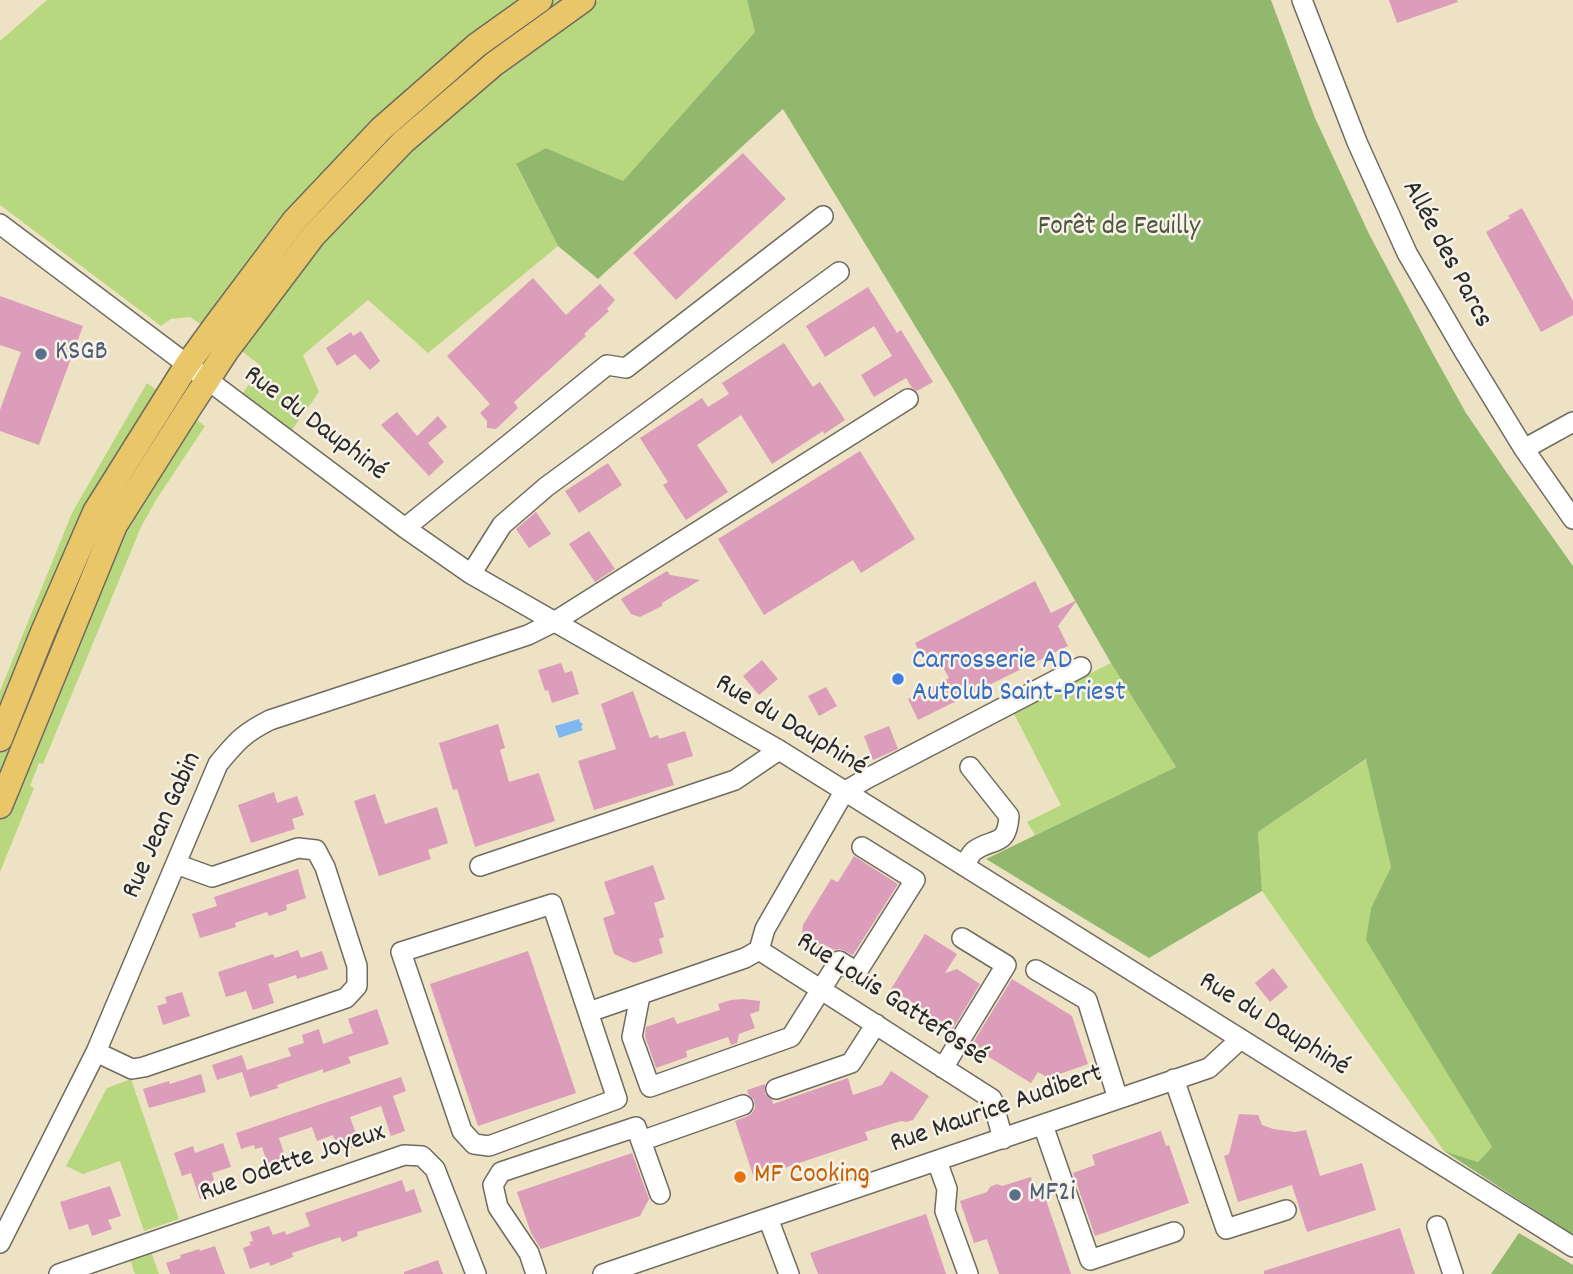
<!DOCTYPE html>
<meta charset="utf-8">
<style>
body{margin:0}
canvas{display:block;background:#ede2c3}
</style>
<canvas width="1573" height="1274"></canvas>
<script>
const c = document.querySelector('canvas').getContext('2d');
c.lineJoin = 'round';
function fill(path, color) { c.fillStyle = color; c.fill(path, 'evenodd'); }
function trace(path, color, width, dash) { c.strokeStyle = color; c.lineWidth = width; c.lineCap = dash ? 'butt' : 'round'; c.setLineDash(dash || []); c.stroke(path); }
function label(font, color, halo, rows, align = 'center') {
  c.font = font + ' Dekko,sans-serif'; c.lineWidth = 5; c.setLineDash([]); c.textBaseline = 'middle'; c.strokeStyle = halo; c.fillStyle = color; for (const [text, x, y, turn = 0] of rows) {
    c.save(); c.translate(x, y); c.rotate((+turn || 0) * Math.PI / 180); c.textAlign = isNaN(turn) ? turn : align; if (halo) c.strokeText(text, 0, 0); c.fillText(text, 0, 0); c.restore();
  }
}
fill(new Path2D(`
 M47 0H569L205 327 190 317 171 319 161 326 0 205V41Z
 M599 0H747L755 32 623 181 546 148 516 165 558 246 428 353 368 300 303 355 319 392 292 430 243 393 261 366 239 349 305 263 405 156 491 78 579 12Z
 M147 383 205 426 156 500 141 527 43 764 39 763 30 786 34 788 0 872V691L72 513Z
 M1111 663 1176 767 1035 835 1027 822 1061 805 1013 712Z
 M1367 759 1391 867 1371 908 1367 940 1492 1147 1478 1162 1444 1151 1262 891 1258 832Z
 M131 1079 179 1219 144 1231 120 1161 83 1174 66 1166 107 1088Z
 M151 1252 159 1274H135L130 1259Z`), '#b8d880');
fill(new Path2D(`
 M747 0H1271L1315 118 1369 234 1432 352 1466 413 1509 476 1573 566V1235L1444 1151 1478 1162 1492 1147 1366 940 1371 908 1391 867 1366 759 1258 832 1262 891 1149 958 986 859 1176 767 1111 663 954 390 783 109 598 279 558 246 516 164 546 148 623 181 755 32Z
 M1519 1233 1573 1265V1274H1491Z`), '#92b86e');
fill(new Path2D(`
 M579 719 580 722 583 724 581 727 583 730 559 738 555 726Z`), '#7fb8ef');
fill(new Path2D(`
 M1389 0H1457L1458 2 1397 23Z
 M743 153 786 199 676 300 633 253Z
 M1522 208 1573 301V315L1541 332 1486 232 1510 218 1508 216Z
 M533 278 566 315 600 284 615 300 607 309 609 311 584 334 586 336 514 402 518 408 496 429 487 428V421L480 413 490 404 447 356Z
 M868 287 897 333 901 330 933 382 917 391 912 388 906 378 874 397 861 375 892 356 874 326 825 357 806 326Z
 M0 296 83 326 39 445 0 431V410L21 352 0 345Z
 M361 331 380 361 370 370 355 354 337 366 326 348 351 332 353 336Z
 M784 343 813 387 820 382 845 420 824 434 823 431 772 464 741 415 697 445 728 492 686 520 663 485 668 482 640 438 702 398 708 407 729 394 722 383Z
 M397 412 417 436 438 416 447 427 428 443 444 462 429 476 381 425Z
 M860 451 915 539 861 573 853 560 764 615 718 539Z
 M608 463 622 485 579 513 565 491Z
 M536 512 551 534 529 548 516 529Z
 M589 531 615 569 595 582 569 544Z
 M667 571 670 575 700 580 662 603V606L640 617 631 614 621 599Z
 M1035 581 1051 613 1077 600 1058 626 1068 646 918 720 908 699 949 678 934 651 922 658 915 643Z
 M762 660 778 679 759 695 743 676Z
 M561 663 565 673 572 671 579 694 552 703 548 690 545 691 538 670Z
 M826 687 837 706 819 716 808 696Z
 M633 691 650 738 658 735 659 739 685 731 693 756 667 764 674 785 594 810 578 761 616 749 601 704Z
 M498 724 505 748 500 750 509 782 539 773 555 821 475 847 457 789 453 790 439 743Z
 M889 726 898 749 873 760 864 736Z
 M274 792 277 803 297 796 304 815 292 819 295 829 251 843 238 805Z
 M375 794 385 824 437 807 448 843 428 850 431 859 379 876 354 801Z
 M854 856 898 884 853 955 840 949 833 950 825 945 821 951 808 944 804 938 802 933 803 925 831 879 838 882Z
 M653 865 665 899 654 903 664 937 659 939 663 953 634 963 614 954 603 918 615 914 604 882Z
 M298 869 306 898 286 905 287 910 269 916 267 912 235 923 236 927 200 938 192 914 217 906 214 897Z
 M925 934 957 954 945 973 957 969 980 984 951 1032 920 1013 923 1009 891 989Z
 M298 950 301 958 322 951 328 969 297 979 296 975 268 984 274 1003 253 1010 246 991 226 997 218 972 273 954 275 958Z
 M528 951 576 1093 478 1126 430 984Z
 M1273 968 1288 987 1270 1002 1255 983Z
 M1012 979 1072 1016 1088 1064 1048 1078 1038 1072 1031 1083 971 1046Z
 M182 992 190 1016 163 1025 157 1006 167 1003 165 997Z
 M743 999 760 1001 759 1011 750 1014 755 1028 739 1034 737 1043 731 1045 728 1037 686 1051 687 1057 656 1068 645 1036 646 1027 674 1017 677 1024 720 1010 718 1004 731 1000Z
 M377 1009 389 1044 348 1057 351 1063 323 1073V1069L277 1085 278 1088 250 1097 242 1072 217 1080 212 1065 242 1055 247 1070 291 1056 288 1048 304 1043 302 1035 319 1029 323 1044 353 1033 348 1019Z
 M891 1071 929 1096 913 1120 906 1122 901 1121 865 1132 868 1140 754 1178 735 1121 748 1116 752 1113 755 1108 754 1100 748 1094 747 1090 765 1084V1094L772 1100 773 1104 848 1078 853 1095 882 1085Z
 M201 1074 206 1092 149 1108 143 1089 169 1081 170 1084Z
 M401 1077 406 1091 393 1096 405 1131 391 1136 381 1106 350 1117 360 1145 339 1152 333 1135 317 1141 312 1127 279 1138 289 1169 271 1175 262 1147 255 1149 254 1145 241 1149 236 1133Z
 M1239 1114 1258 1115 1262 1125 1273 1129 1295 1132 1306 1130 1320 1176 1362 1163 1376 1210 1307 1232 1292 1185 1238 1202 1224 1156 1229 1154Z
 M1161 1131 1166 1146 1169 1145 1189 1203 1095 1236 1073 1173 1095 1165 1092 1155Z
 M223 1143 231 1167 212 1173 218 1193 200 1199 191 1173 182 1176 174 1153 193 1146 195 1153Z
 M632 1153 649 1199 640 1216 541 1249 531 1233 517 1192Z
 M1031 1177 1036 1193 1043 1191 1071 1274H999L987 1239 974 1243 960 1201 987 1192 990 1187 997 1184 1002 1186Z
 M402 1180 406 1192 414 1189 422 1212 357 1232 358 1236 342 1242 340 1237 292 1253 293 1257 270 1266 269 1262 250 1269 243 1248 251 1245 249 1242 253 1241 250 1232 269 1226 273 1235 285 1231 286 1235 310 1226 305 1213Z
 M110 1186 121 1216 108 1220 112 1229 92 1236 88 1224 69 1230 60 1202Z
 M926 1214 946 1274H818L810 1253Z
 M1400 1228 1415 1274H1264V1271Z
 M215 1246 225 1274H170L166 1263 181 1258 180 1255 190 1252 199 1249 200 1251Z
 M438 1260 443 1274H404V1272Z`), '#db9db9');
const minor = new Path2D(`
 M1302 0 1357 142 1407 253 1464 351 1524 449 1573 519
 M0 224 405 528 471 574 779 750 1573 1247
 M1524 449 1573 422
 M405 528 607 365 626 368 823 216
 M471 574 502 525 546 487 839 272
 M480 866 735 780 779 750
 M964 866C967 862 970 854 974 851 993 837 1007 848 1009 816L970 767
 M552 904 617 1099 489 1146 474 1144 462 1131 401 952Z
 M1036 970 1087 1000 1118 1099
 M640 996 632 1037 650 1087 791 1037 839 961 857 972 915 880 862 847
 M589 1012 745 958 759 950
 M96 1052 132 1069 144 1067 346 998 357 986V966L325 867 316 850 298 848 212 877 176 864
 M943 1068 1006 965 962 938
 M1174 1079 1226 1229 1286 1210
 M776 1089 851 1063 876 1024
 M1043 1125 1090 1260 1174 1232
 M1003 1139 992 1099 759 950 765 929 844 792 866 779 1081 667
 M641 1141 743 1105
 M937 1161 947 1189 945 1211 968 1274
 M768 1218 789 1274
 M1437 1226 1453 1274
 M0 1243 96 1052 218 764C237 741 244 733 270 720L528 635 554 622 908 399
 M59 1274 404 1155 422 1156 435 1169 476 1274
 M536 1274 529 1253 498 1207 493 1185 501 1172 636 1127 660 1194
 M603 1274 1209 1068 1234 1045 1238 1037`);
const major = new Path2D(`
 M0 739 43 632 95 512 187 365 216 325 294 221 381 129 477 45 540 0
 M0 806 115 525 189 408 227 350 313 236 403 142 494 64 583 0`);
trace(minor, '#6f6b60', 22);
trace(major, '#6f6b60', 27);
trace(minor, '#fff', 19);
trace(major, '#e9c769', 24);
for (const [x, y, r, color] of [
 [41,354,7,"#5c6f8a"],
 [898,679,7,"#3f7fe0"],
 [740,1177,7,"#e8710a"],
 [1015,1195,7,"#5c6f8a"]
]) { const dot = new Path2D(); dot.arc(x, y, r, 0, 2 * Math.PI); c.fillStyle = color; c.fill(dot); trace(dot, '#f7f3e8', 2.5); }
label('28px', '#4e5640', '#f7f3e8', [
 ["Forêt de Feuilly",1119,229]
]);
label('28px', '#2b2b2b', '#f7f3e8', [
 ["Allée des Parcs",1445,255,62],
 ["Rue du Dauphiné",314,425,37],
 ["Rue du Dauphiné",790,727,31],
 ["Rue Jean Gabin",164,826,-66],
 ["Rue Louis Gattefossé",891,1001,33],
 ["Rue du Dauphiné",1273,1026,32],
 ["Rue Maurice Audibert",997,1111,-19],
 ["Rue Odette Joyeux",293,1165,-19]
]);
label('28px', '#4e5e75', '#f7f3e8', [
 ["KSGB",55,354],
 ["MF2i",1029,1195]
], 'left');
label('28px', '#366cbe', '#f7f3e8', [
 ["Carrosserie AD",912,663],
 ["Autolub Saint-Priest",912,695]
], 'left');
label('28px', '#c56008', '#f7f3e8', [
 ["MF Cooking",754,1177]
], 'left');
</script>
